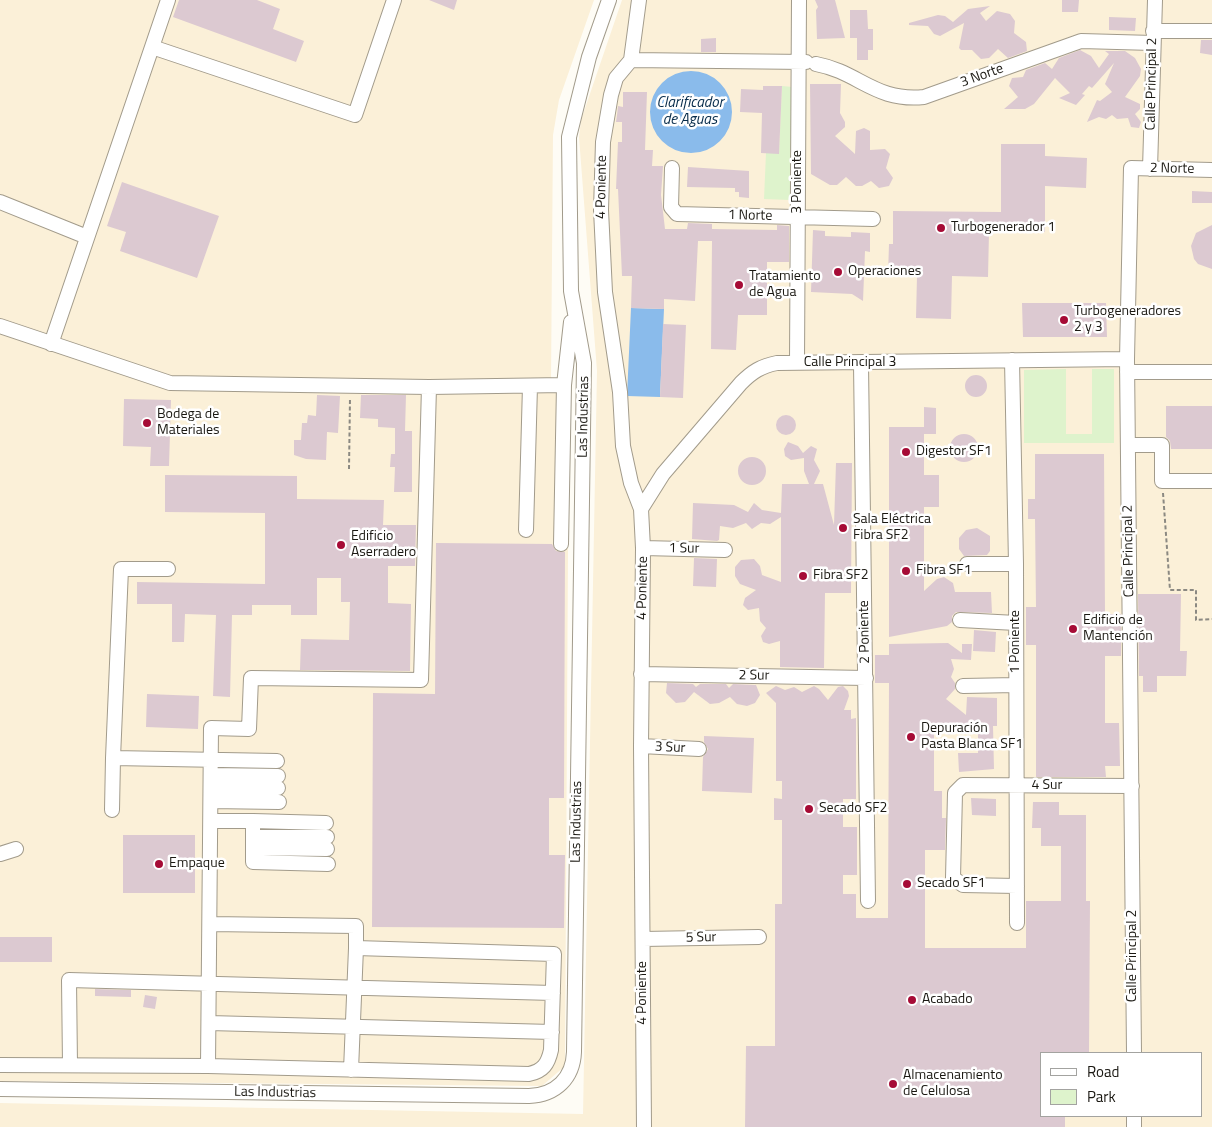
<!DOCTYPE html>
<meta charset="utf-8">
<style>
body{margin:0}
#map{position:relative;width:1212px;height:1127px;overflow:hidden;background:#fefcf5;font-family:"Titillium Web",sans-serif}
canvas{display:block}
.legend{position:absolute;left:1040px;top:1052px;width:162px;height:65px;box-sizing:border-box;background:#fff;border:1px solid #a3a3a0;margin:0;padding:6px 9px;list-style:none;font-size:15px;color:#1a1812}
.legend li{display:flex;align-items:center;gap:10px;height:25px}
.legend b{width:25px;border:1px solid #a3a3a0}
</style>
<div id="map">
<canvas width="1212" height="1127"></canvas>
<ul class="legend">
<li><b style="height:6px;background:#fff"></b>Road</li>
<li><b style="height:14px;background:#def3cc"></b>Park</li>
</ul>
</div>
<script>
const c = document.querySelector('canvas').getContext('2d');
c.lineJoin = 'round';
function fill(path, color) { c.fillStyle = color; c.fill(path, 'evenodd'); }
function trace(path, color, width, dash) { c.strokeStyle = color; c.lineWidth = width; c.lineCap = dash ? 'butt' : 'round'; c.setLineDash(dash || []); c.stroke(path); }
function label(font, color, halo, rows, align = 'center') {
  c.font = font + ' "Titillium Web",sans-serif'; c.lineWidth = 5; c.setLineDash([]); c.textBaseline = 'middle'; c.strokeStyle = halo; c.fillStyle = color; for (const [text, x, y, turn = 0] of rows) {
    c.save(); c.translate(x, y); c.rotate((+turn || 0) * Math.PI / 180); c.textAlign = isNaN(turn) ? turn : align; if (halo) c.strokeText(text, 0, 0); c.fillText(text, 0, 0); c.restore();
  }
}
fill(new Path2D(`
 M0 0H594L559 100 553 135 551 381 569 382 565 1066 542 1086 0 1081Z
 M622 0H1212V1127H0V1103L583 1114 597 371 579 137 581 120ZM1041 1053H1201V1116H1041Z`), '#fbf0d8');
fill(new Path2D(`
 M782 86 793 87 790 200 764 199 766 153H779Z
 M1066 369V434H1092V369H1114V443H1024V370Z`), '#def3cc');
fill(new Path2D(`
 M650 112a41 41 0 1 1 82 0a41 41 0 1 1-82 0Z
 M631 308 664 309 660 397 627 396Z`), '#8abbeb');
fill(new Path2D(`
 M179 0H257L280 9 273 29 304 41 296 62 173 17Z
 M429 0H457L454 10Z
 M815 0H835L845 38 817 39 816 10 818 7Z
 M1062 0H1079L1078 12H1062Z
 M990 6 980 13 986 21 997 11 1010 14 1015 21 1014 33 1026 42 1027 51 1008 58 998 49 989 58 981 59 972 50H961L959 48 964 23 940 36 934 34 928 26 909 25V23L938 15 945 16 953 22 968 9Z
 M850 10H867L868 29H873V50H868V60H857V38H850Z
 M1109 17 1136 18 1135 31 1109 30Z
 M716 38V52H701V39Z
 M1201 40H1212V55L1200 53Z
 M1080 50 1091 56 1099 68 1109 54 1105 51H1125L1135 58 1141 69 1140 76 1125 97 1140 104V109L1135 114 1141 122 1139 128 1131 127 1128 118 1117 119 1112 115 1106 119 1099 117 1087 122 1097 100 1100 101 1112 92 1105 84 1114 63 1092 88 1089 86 1082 94 1085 95 1076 105 1059 98 1070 93 1055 78 1034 104 1025 109H1004L1018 97 1009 86 1012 78 1023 77 1026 70 1045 63 1052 69 1059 58Z
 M810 84H841L840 113 845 122V127L835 136 855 154 856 131 864 128 870 131V150L885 149 890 154 886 168 893 178 889 186 879 188 871 181 862 186H856L846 177 837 185H830L811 174Z
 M763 86H782L779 154 761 153 762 113 740 112 741 89 763 90Z
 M623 92H647L645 150H653L652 166H663L661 195 665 229H687L688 223 712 224V229L777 230V225L789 226V262H767V315H738L736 350 711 349 712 241H698L695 301 664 299V309L631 308 632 276H622L618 189H616L618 142H622V122H616L617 115 618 106 623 107Z
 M1001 144H1045V156L1087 158 1086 188 1045 186V232H989L988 277 952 276 951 319 916 318 917 276 888 275 889 244H893V211L1001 212Z
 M688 167 749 171V198L739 197V192H735V188L687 187Z
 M122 182 219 216 197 278 120 251 126 232 107 226Z
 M1192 191 1212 192V203H1192Z
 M1212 225V269L1198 264 1194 259 1191 246 1196 233Z
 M813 230 825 231V236L851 237V232L870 233V252L865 251 863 301 852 294 811 292Z
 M1022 303H1106L1107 337H1023Z
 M663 324 686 325 683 398 660 397Z
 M965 386a11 11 0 1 1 22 0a11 11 0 1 1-22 0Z
 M317 395 340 396 338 433 327 432 326 460 306 459 294 455V440H301L302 423H307L308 415 316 416Z
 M361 395H406L405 431H412V492H394L395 467H390L391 454H395V428L378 427V419L360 418Z
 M124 399 171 400 169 466H150L151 447 123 446Z
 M1166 406H1212V449H1171L1170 441 1166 437Z
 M924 407 936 408V434H924Z
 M776 425a10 10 0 1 1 20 0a10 10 0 1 1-20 0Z
 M889 427H924V475H939V507H924V591L937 579 944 577 953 583 955 592H991L992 613 956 612 952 616V622L947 626 889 637Z
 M950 448a14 14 0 1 1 28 0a14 14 0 1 1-28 0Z
 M788 442 798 446 803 453 811 446 817 449 814 460 820 471 814 484H823L834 525 836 463H852L851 593H825L824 668 780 667V641L769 644 763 642 761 636 766 628 760 621 759 608 748 610 743 605 745 598 756 590 740 584 735 576V567L741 560 754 559 760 566 762 575 781 582V517L770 524 761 523 752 529 746 523 733 528 720 526 719 540 717 541 692 539 693 503 734 505 748 512 754 503 762 510 781 513 782 484H809L804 471V458L791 460 785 456 784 449Z
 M1035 454H1104L1105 614H1121V656H1105V723H1119L1120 766H1105L1106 777H1036V645H1026V607H1036L1035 519H1028V499H1035Z
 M738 471a14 14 0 1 1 28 0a14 14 0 1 1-28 0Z
 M165 475 297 476V499L384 500 383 525H416L415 566H388V603L411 604 410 671 300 670 301 639 349 640 350 602H341V578H317V615H291V605H252V615H232L230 697 213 696 216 615 185 614 184 642H172V604H137V582L265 584V513L165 512Z
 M977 528 990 536V551L987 555 964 556 959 549V538L966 530Z
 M436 543 552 544 556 551 565 552 564 798H549V855H565L564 928 372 927 373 693 435 694Z
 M694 558 717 559 716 587 693 586Z
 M1138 594H1181L1180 651H1187L1186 676H1157V692H1143V676H1139Z
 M974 630 996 632 995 652 973 651Z
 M948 643 962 653V644H972L971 660 951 659 954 669 951 677 955 683V689L946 699 966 715 967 697 997 698V726H993L994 769 959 772 958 753H978V725H958L955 732 949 735 934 727V791H942V818H946L945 850H925V948H1026V901H1061V846H1041V828H1032L1033 802H1059V815H1086V901H1090L1089 1053H1041V1116H1065V1127H745L746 1046H775V904H782V820H774V798L782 799V781H776V703L766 693 776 686 785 690 794 687 802 692 814 686 819 689 828 700 838 687 843 686 848 691 849 696 844 710H851V719L856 718V799H843V827H857V875H843V894H856V918H888L889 683H875V655H889V644Z
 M667 683 693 684 696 687 700 684H726L729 688 733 684 756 685 760 695 755 703 747 706 737 704 730 697 719 703 710 704 694 692 685 702 676 703 666 693Z
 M147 694 199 696 198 729 146 727Z
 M704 736 754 738 752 793 702 791 703 757 708 749 704 742Z
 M971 798 996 799V816L972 815Z
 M123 835H195V893H123Z
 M0 937H52V962H0Z
 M95 989 131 990V997L95 996Z
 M145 995 157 997 155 1009 143 1007Z`), '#dcc9d1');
const minor = new Path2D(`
 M1153 31H1212
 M152 47 355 115 394 0
 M631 60 616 78 611 95 603 142 601 210 605 292 620 392 623 446 631 483 641 509 643 548 641 746 644 1127
 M631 60 806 62
 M631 60 639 0
 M816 64C859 72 875 102 924 97L1081 41 1153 43
 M672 168 671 207 677 214 873 219
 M1150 169 1155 0
 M0 202 87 237
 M0 326 170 383 429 387 564 385 571 322
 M51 344 168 0
 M1012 360 1016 564 1017 923
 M797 363 799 0
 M861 364 868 901
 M1127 372H1212
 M1128 445H1162V481H1212
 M641 509 663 474 741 383C752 372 761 366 777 363L1127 359
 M526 530 530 386
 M561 544 564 385
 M643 548 725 550
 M967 564H1016
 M168 569H121L113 758 277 761
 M960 620 1016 623
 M641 674 866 678
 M963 686 1016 685
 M641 746 699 749
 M211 775 278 776
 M211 787 278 788
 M211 801 279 802
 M112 810 113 758
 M211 821H253V862L328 864
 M253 821 326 823
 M253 837H327
 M253 848 327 849
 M0 854 16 849
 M1017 886 963 885 953 878 955 793 963 785 1132 786
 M210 924 356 926V948
 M643 939 759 937
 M209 1023 552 1032
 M1134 1053 1127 359 1131 168 1212 170
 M0 1065 208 1066
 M70 1065 69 980 553 993
 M351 1070 356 948 554 954 551 1050C548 1064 543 1071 529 1074L208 1066 211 728 249 729 251 678 421 680 429 387
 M0 1089 529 1096C556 1095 573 1078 574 1052L584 363 571 291 569 137 589 57 609 0
 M1134 1116V1127`);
trace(minor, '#a29b8b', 16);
trace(new Path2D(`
 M349 469 350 398
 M1163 493 1170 590H1196V620L1212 619`), '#8b8982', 2, [4, 2.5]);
trace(minor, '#fff', 14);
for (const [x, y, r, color] of [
 [941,228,5,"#a60b36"],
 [838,272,5,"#a60b36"],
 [739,285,5,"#a60b36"],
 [1064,320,5,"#a60b36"],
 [147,423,5,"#a60b36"],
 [906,452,5,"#a60b36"],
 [843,528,5,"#a60b36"],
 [341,545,5,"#a60b36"],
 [906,571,5,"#a60b36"],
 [803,576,5,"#a60b36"],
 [1073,629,5,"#a60b36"],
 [911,737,5,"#a60b36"],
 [809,809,5,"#a60b36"],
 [159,864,5,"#a60b36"],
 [907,884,5,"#a60b36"],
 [912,1000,5,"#a60b36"],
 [893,1084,5,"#a60b36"]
]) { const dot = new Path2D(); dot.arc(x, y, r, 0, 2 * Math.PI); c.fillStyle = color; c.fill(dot); trace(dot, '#fff', 2); }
label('14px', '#1a1812', '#fff', [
 ["3 Norte",982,76,-20],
 ["Calle Principal 2",1152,84,-89],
 ["2 Norte",1172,169,1],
 ["3 Poniente",798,182,-90],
 ["4 Poniente",602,187,-89],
 ["1 Norte",750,216,1],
 ["Calle Principal 3",850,363],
 ["Las Industrias",584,417,-89],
 ["1 Sur",684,549,1],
 ["Calle Principal 2",1129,551,-91],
 ["4 Poniente",643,588,-89],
 ["2 Poniente",865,632,-91],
 ["1 Poniente",1016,642,-90],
 ["2 Sur",754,676,1],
 ["3 Sur",670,748,3],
 ["4 Sur",1047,786],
 ["Las Industrias",577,822,-89],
 ["5 Sur",701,938,-1],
 ["Calle Principal 2",1133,956,-90],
 ["4 Poniente",643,993,-90],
 ["Las Industrias",275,1093,1]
]);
label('14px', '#1a1812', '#fff', [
 ["Turbogenerador 1",951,228],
 ["Operaciones",848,272],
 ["Tratamiento",749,277],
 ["de Agua",749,293],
 ["Turbogeneradores",1074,312],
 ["2 y 3",1074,328],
 ["Bodega de",157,415],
 ["Materiales",157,431],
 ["Digestor SF1",916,452],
 ["Sala Eléctrica",853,520],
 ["Fibra SF2",853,536],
 ["Edificio",351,537],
 ["Aserradero",351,553],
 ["Fibra SF1",916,571],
 ["Fibra SF2",813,576],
 ["Edificio de",1083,621],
 ["Mantención",1083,637],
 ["Depuración",921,729],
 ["Pasta Blanca SF1",921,745],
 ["Secado SF2",819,809],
 ["Empaque",169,864],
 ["Secado SF1",917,884],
 ["Acabado",922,1000],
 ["Almacenamiento",903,1076],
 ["de Celulosa",903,1092]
], 'left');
label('italic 15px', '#062b4a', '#fff', [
 ["Clarificador",690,103],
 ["de Aguas",690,120]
]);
</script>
